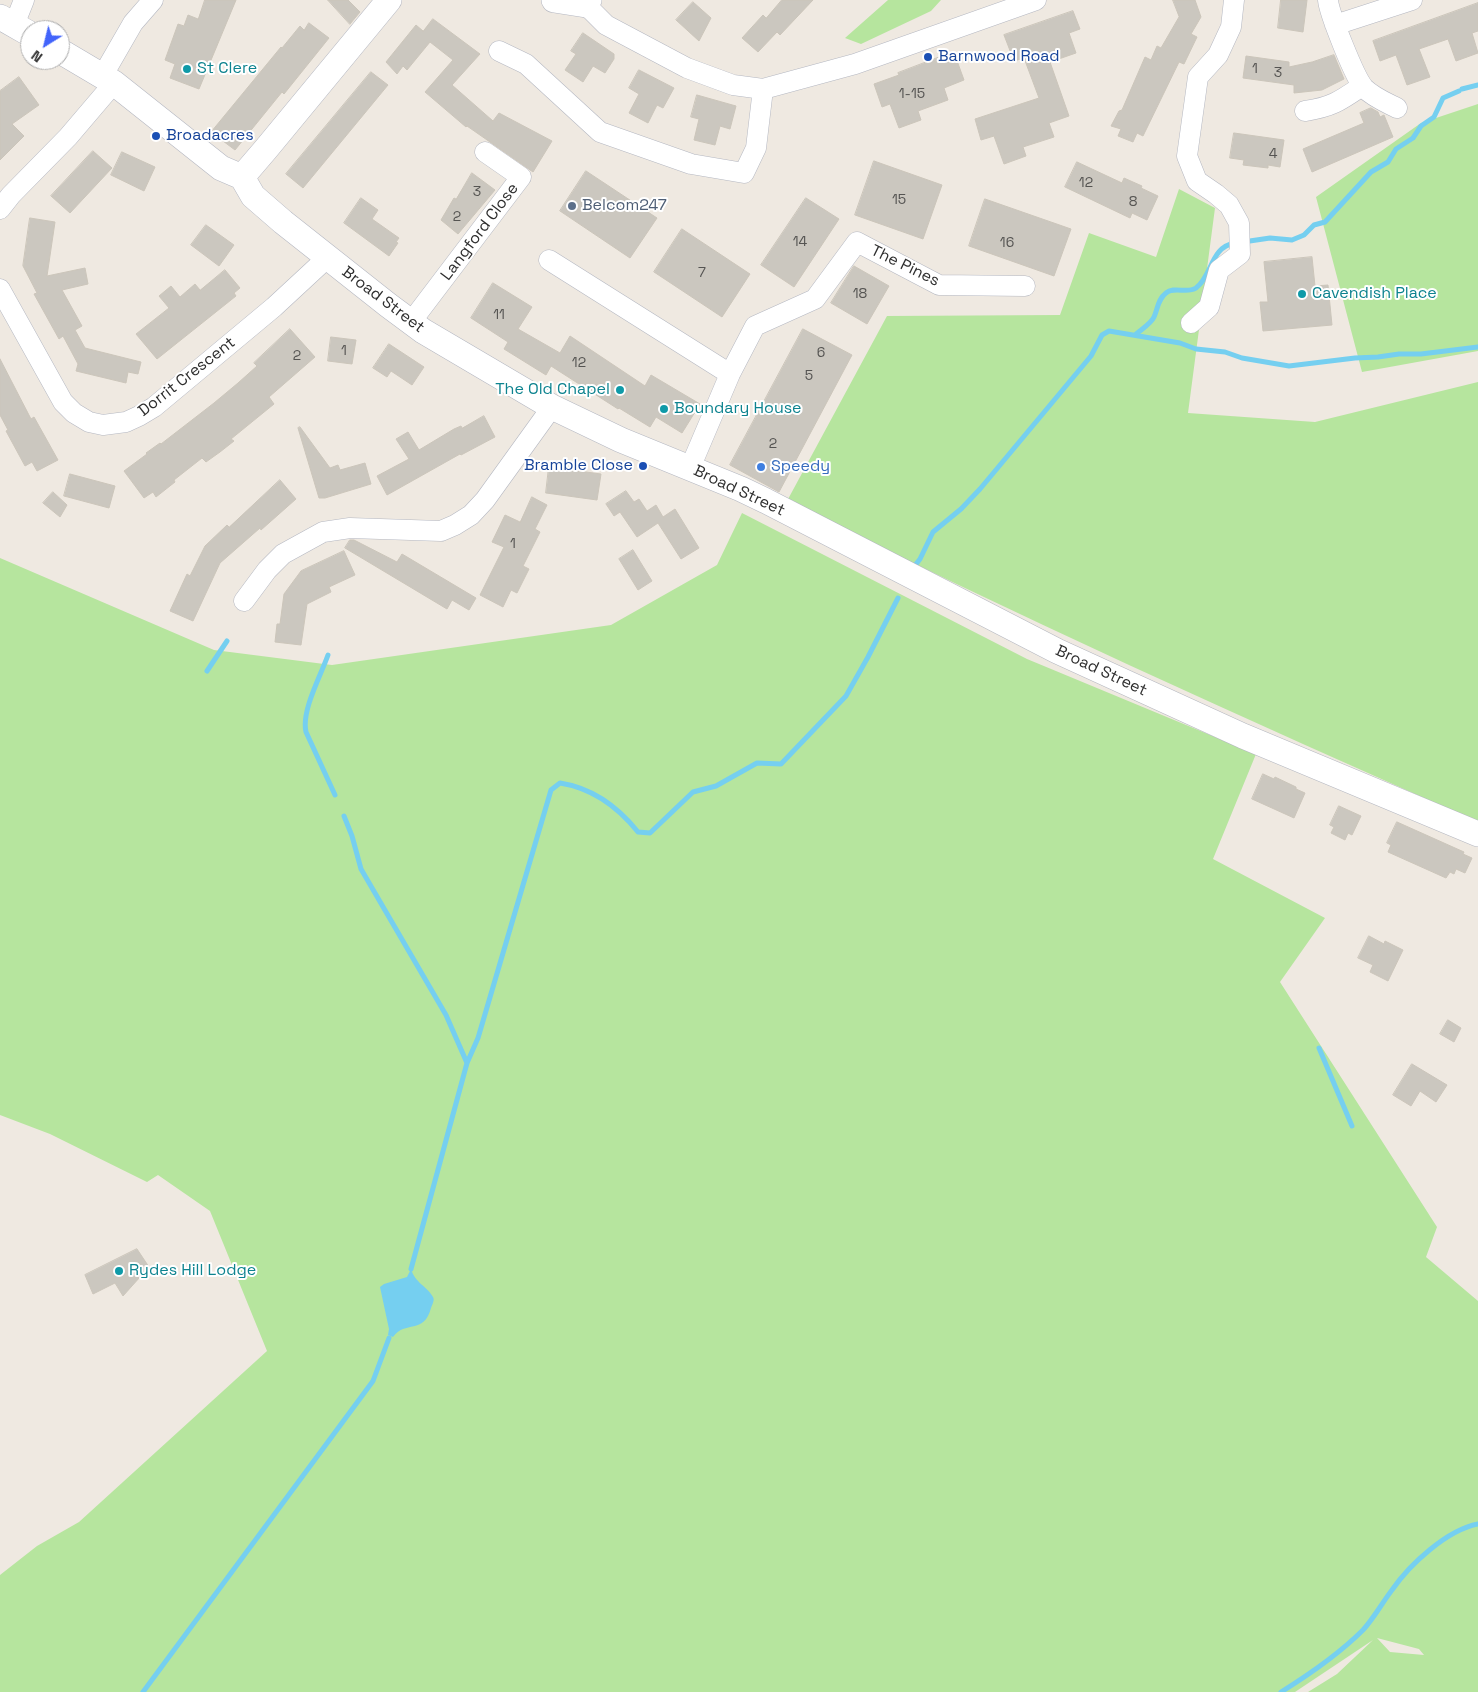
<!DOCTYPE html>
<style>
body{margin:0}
#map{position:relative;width:1478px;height:1692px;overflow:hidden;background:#efe9e1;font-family:"Space Grotesk",sans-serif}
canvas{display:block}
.north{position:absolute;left:20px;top:20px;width:50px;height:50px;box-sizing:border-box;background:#fff;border:1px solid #ababab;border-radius:50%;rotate:216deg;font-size:14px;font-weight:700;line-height:20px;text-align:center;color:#2e2e2e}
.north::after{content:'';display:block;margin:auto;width:18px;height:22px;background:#4264fb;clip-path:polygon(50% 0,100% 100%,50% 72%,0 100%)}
</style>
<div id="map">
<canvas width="1478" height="1692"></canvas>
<div class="north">N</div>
</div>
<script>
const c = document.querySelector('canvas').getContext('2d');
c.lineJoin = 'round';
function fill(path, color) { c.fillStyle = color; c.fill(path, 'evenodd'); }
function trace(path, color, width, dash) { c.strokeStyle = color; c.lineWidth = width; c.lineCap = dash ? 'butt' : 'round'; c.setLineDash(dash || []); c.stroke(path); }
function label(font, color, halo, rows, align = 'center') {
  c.font = font + ' "Space Grotesk",sans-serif'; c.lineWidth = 4; c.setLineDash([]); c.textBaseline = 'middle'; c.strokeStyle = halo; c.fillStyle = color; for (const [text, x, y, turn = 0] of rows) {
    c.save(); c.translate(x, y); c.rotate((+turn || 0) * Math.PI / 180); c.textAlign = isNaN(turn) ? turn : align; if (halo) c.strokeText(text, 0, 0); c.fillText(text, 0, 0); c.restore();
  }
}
fill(new Path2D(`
 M888 0H941L931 11 861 44 845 38Z
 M1478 104V351L1362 372 1316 197 1421 123Z
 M1179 189 1215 208 1188 413 1315 422 1478 382V822C1246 719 1014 615 787 501L887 316 1060 315 1089 233 1156 257Z
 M742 513 1027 659 1256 754 1213 859 1325 918 1280 982 1437 1227 1426 1257 1478 1301V1692H1308L1337 1674 1373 1640 1295 1692H0V1575L37 1546 79 1522 267 1351 210 1211 158 1175 147 1182 50 1134 0 1115V558L214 650 332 665 611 625 717 565ZM1377 1638 1419 1649 1424 1655 1390 1652Z`), '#b6e59e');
fill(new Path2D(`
 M411 1269C415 1283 427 1286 433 1297 435 1300 432 1305 431 1308 424 1335 405 1320 393 1337L388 1335 389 1329 380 1287 384 1284 407 1277Z`), '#75cff0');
trace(new Path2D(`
 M1462 89 1478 85
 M1243 242 1270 238 1292 240 1304 235 1314 225 1325 222 1371 172 1388 162 1396 149 1413 138 1421 126 1434 117 1443 98 1459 91
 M1135 335C1140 330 1151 324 1154 317 1158 308 1158 299 1166 293 1174 286 1187 294 1196 288 1213 275 1210 247 1235 243
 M913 568 920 559 933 532 961 509 980 489 1091 356 1102 335 1109 331 1180 343 1196 349 1225 352 1242 358 1289 366 1355 358 1378 357 1399 354H1421L1478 347
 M328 655C321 675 301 711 306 732L335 795
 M207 671 227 641
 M344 816 352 836 361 869 446 1015 467 1063
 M1319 1048 1352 1126
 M411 1269 467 1063 478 1038 551 790 560 783C592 788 618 807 638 832L650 833 693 792 716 786 757 763 781 764 846 696 868 657 898 598
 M143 1692 373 1381 389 1338
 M1281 1692C1310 1674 1338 1655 1363 1630 1374 1618 1382 1603 1392 1590 1410 1564 1447 1530 1478 1524`), '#75cff0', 5);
const building = new Path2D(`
 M205 0H236L199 89 170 78 175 64 165 60 178 24 184 26 188 15 198 19Z
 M328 0H348L360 12 350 24Z
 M782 0H813L780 35 777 32 758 52 742 38 763 15 766 18Z
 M1173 0H1195L1201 17 1191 34 1197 37 1184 64 1179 62 1143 136 1137 133 1133 142 1118 136 1121 129 1111 126 1119 111 1122 110 1145 57 1151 60 1157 46 1161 48 1179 17Z
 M1281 0H1307L1303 32 1278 28Z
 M693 2 711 18 699 41 676 20Z
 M1478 3V31L1472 33 1478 53 1456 61 1448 39 1419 49 1430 77 1407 85 1396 55 1380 61 1373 41Z
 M1073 11 1080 29 1069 33 1076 53 1050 62 1069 116 1049 123 1054 137 1023 147 1026 156 1004 164 994 136 981 140 975 119 1039 98 1024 58 1014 61 1004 35Z
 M433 19 480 54 452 85 493 121 499 113 552 141 533 172 467 126 466 127 425 92 453 60 430 42 407 70 403 66 397 74 386 62 416 25 423 31Z
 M309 23 329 38 284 94 282 92 235 150 211 132 281 47 282 48 300 26 304 30Z
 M583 33 614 54V59L605 73 593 66 583 82 565 70 576 54 571 51Z
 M1334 55 1344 79 1322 90 1294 93V85L1243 78 1246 56 1289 62V67L1312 62Z
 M940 57 942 63 956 58 964 80 944 88 948 100 918 111 921 120 899 128 890 104 882 107 874 84 899 75 898 73Z
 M639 70 674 88 663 108 657 105 648 123 629 113 639 94 629 88Z
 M371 72 388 85 303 188 286 174Z
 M19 77 39 105 12 124 24 136 0 160V91Z
 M697 95 736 106 730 129 720 126 715 145 694 140 699 119 691 117Z
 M1371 108 1378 112 1380 117 1384 115 1393 137 1312 172 1303 149 1364 123 1360 113Z
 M1234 133 1284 140 1280 167 1268 165V168L1243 165 1244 160 1230 158Z
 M93 151 112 168 70 213 51 196Z
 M122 152 155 167 144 191 111 175Z
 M874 161 942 185 923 239 855 215Z
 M1077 162 1122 183 1124 178 1142 186 1141 188 1158 196 1147 220 1132 213 1130 218 1065 187Z
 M586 171 657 218 630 258 560 211Z
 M472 173 495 190 458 234 441 220 454 198 456 199Z
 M361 198 378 210 372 219 399 238 396 242 398 243 389 256 344 223Z
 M806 198 839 219 794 287 761 265Z
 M985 199 1071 229 1054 276 969 246Z
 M30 218 55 222 47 276 85 268 88 284 62 290 82 326 75 330 85 348 141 362 138 374 128 372 126 383 76 371 78 364 63 336 59 339 34 294 37 293 23 266Z
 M206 225 234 245 219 266 191 245Z
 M682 229 750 274 722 317 654 272Z
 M1312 257 1315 286 1328 285 1332 325 1263 331 1260 302H1268L1264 262Z
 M854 266 889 286 867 324 831 303Z
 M225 270 240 288 234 293 236 296 157 359 136 334 169 308 159 296 171 286 180 297 195 284 200 290Z
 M493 283 532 307 518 329 560 353 570 336 645 386 651 375 700 404 682 433 656 417 650 427 619 408 618 409 551 366 546 375 504 349 508 342 471 318Z
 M290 329 315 357 269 397 274 404 231 439 234 441 220 452 206 462 202 458 174 480 175 482 156 497 153 492 144 498 124 471 147 454 146 453 160 443 161 444 214 403 238 383 257 366 254 363Z
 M803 329 852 355 779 492 730 465Z
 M331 337 356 340 352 364 328 361Z
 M389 344 424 367 412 385 391 371 387 377 373 368Z
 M0 359 31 419 34 417 58 460 37 471 32 462 25 466 6 431 8 430 0 415Z
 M484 416 495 437 461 455 460 454 387 495 377 476 409 459 396 439 408 432 419 450 454 429 461 426 462 428Z
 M300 427 330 468 338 465 340 470 365 463 371 484 325 498H319L298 428Z
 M549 467 601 474 597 500 546 493Z
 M70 474 115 486 109 508 64 496Z
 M280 480 296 499 261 530 260 528 220 563 193 621 170 611 187 574 190 576 205 546 227 525 229 527Z
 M626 491 634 502 639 499 647 511 656 505 663 517 675 509 699 548 681 559 658 523 637 537 620 512 614 516 606 504Z
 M53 492 67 505 60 517 43 503Z
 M532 497 547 505 535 529 540 532 523 566 529 569 517 593 511 590 503 607 480 595 504 547 492 542 505 515 520 522Z
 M350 540H354L397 562 402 554 476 598 469 610 452 600 447 609 345 548Z
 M633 550 652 581 638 590 619 559Z
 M344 551 355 575 329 587 331 592 307 604 301 645 275 642 277 624H280L284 594 301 571Z
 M1263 774 1274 779 1275 777 1296 787V789L1305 793 1294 818 1252 799Z
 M1339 806 1361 816 1352 835 1348 833 1345 840 1331 833 1334 827 1330 825Z
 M1397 822 1464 852 1463 854 1472 858 1465 873 1456 869 1454 874 1450 872 1446 878 1388 852 1391 845 1387 843Z
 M1369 936 1384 944 1385 941 1403 950 1388 981 1370 972 1373 965 1358 958Z
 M1448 1020 1461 1028 1454 1042 1440 1034Z
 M1412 1064 1447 1085 1436 1102 1420 1091 1411 1106 1393 1095Z
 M137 1249 149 1267 123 1296 115 1283 93 1294 85 1275Z`);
fill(building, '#cbc7bf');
trace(building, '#cbc5ba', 1);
const minor = new Path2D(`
 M1328 0C1329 13 1355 78 1364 88 1373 97 1385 102 1397 108
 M586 5 606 25 687 68 733 85 763 89 855 64 1036 0
 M14 25 24 0
 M1335 25 1412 0
 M499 51 526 64 600 132 691 164 744 173 756 148 763 89
 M103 75 133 23 153 0
 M1305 111C1332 107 1340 101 1362 86
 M0 209 11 195 68 137 114 83
 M549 260 730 374
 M0 289 63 402 74 413 89 422 103 425 126 422 139 416 154 407 274 307 328 257
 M411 322 521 177 485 152
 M1191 323 1209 307 1219 270 1240 254 1239 223 1229 205 1216 194 1197 181 1187 156 1198 77 1218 55 1231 27 1234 0
 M690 468 730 374 755 326 815 299 857 242 939 285 1025 286
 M244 601 267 570 283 554 323 532 350 528 441 531 455 525 471 515 485 500 552 407`);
const tertiary = new Path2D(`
 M554 0 586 5 589 0
 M0 17 30 34
 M60 51 114 83 221 168 242 177 253 196 283 222 388 305 423 331 552 407 621 440 741 489 766 501 1057 651 1243 736 1478 834
 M242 177 266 149 389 0`);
trace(minor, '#b4b7c1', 21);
trace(tertiary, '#b4b7c1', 26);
trace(minor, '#fff', 20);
trace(tertiary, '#fff', 25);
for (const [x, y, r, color] of [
 [928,57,5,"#1a4fb4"],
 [187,69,5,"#0f9aa8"],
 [156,136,5,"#1a4fb4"],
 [572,206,5,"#5c6f8a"],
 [1302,294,5,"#0f9aa8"],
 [620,390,5,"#0f9aa8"],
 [664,409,5,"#0f9aa8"],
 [643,466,5,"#1a4fb4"],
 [761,467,5,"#3f7fe0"],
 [119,1271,5,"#0f9aa8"]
]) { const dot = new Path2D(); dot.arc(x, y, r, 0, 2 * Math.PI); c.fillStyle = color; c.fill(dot); trace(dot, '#fff', 2); }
label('14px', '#555452', null, [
 ["1",1255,69],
 ["3",1278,73],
 ["1-15",912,94],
 ["4",1273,154],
 ["12",1086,183],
 ["3",477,192],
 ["15",899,200],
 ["8",1133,202],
 ["2",457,217],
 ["14",800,242],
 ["16",1007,243],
 ["7",702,273],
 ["18",860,294],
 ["11",499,315],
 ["1",344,351],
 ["6",821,353],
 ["2",297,356],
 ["12",579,363],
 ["5",809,376],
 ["2",773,444],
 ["1",513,544]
]);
label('16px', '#164399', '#fff', [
 ["Barnwood Road",938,57],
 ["Broadacres",166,136],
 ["Bramble Close",633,466,"right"]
], 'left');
label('16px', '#0d838f', '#fff', [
 ["St Clere",197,69],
 ["Cavendish Place",1312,294],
 ["The Old Chapel",610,390,"right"],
 ["Boundary House",674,409],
 ["Rydes Hill Lodge",129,1271]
], 'left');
label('16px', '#4e5e75', '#fff', [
 ["Belcom247",582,206]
], 'left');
label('16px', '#2e2e2e', '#fff', [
 ["Langford Close",480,232,-53],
 ["The Pines",905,266,26],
 ["Broad Street",383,300,37],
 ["Dorrit Crescent",187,377,-38],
 ["Broad Street",739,491,25],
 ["Broad Street",1101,671,25]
]);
label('16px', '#366cbe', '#fff', [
 ["Speedy",771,467]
], 'left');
</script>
